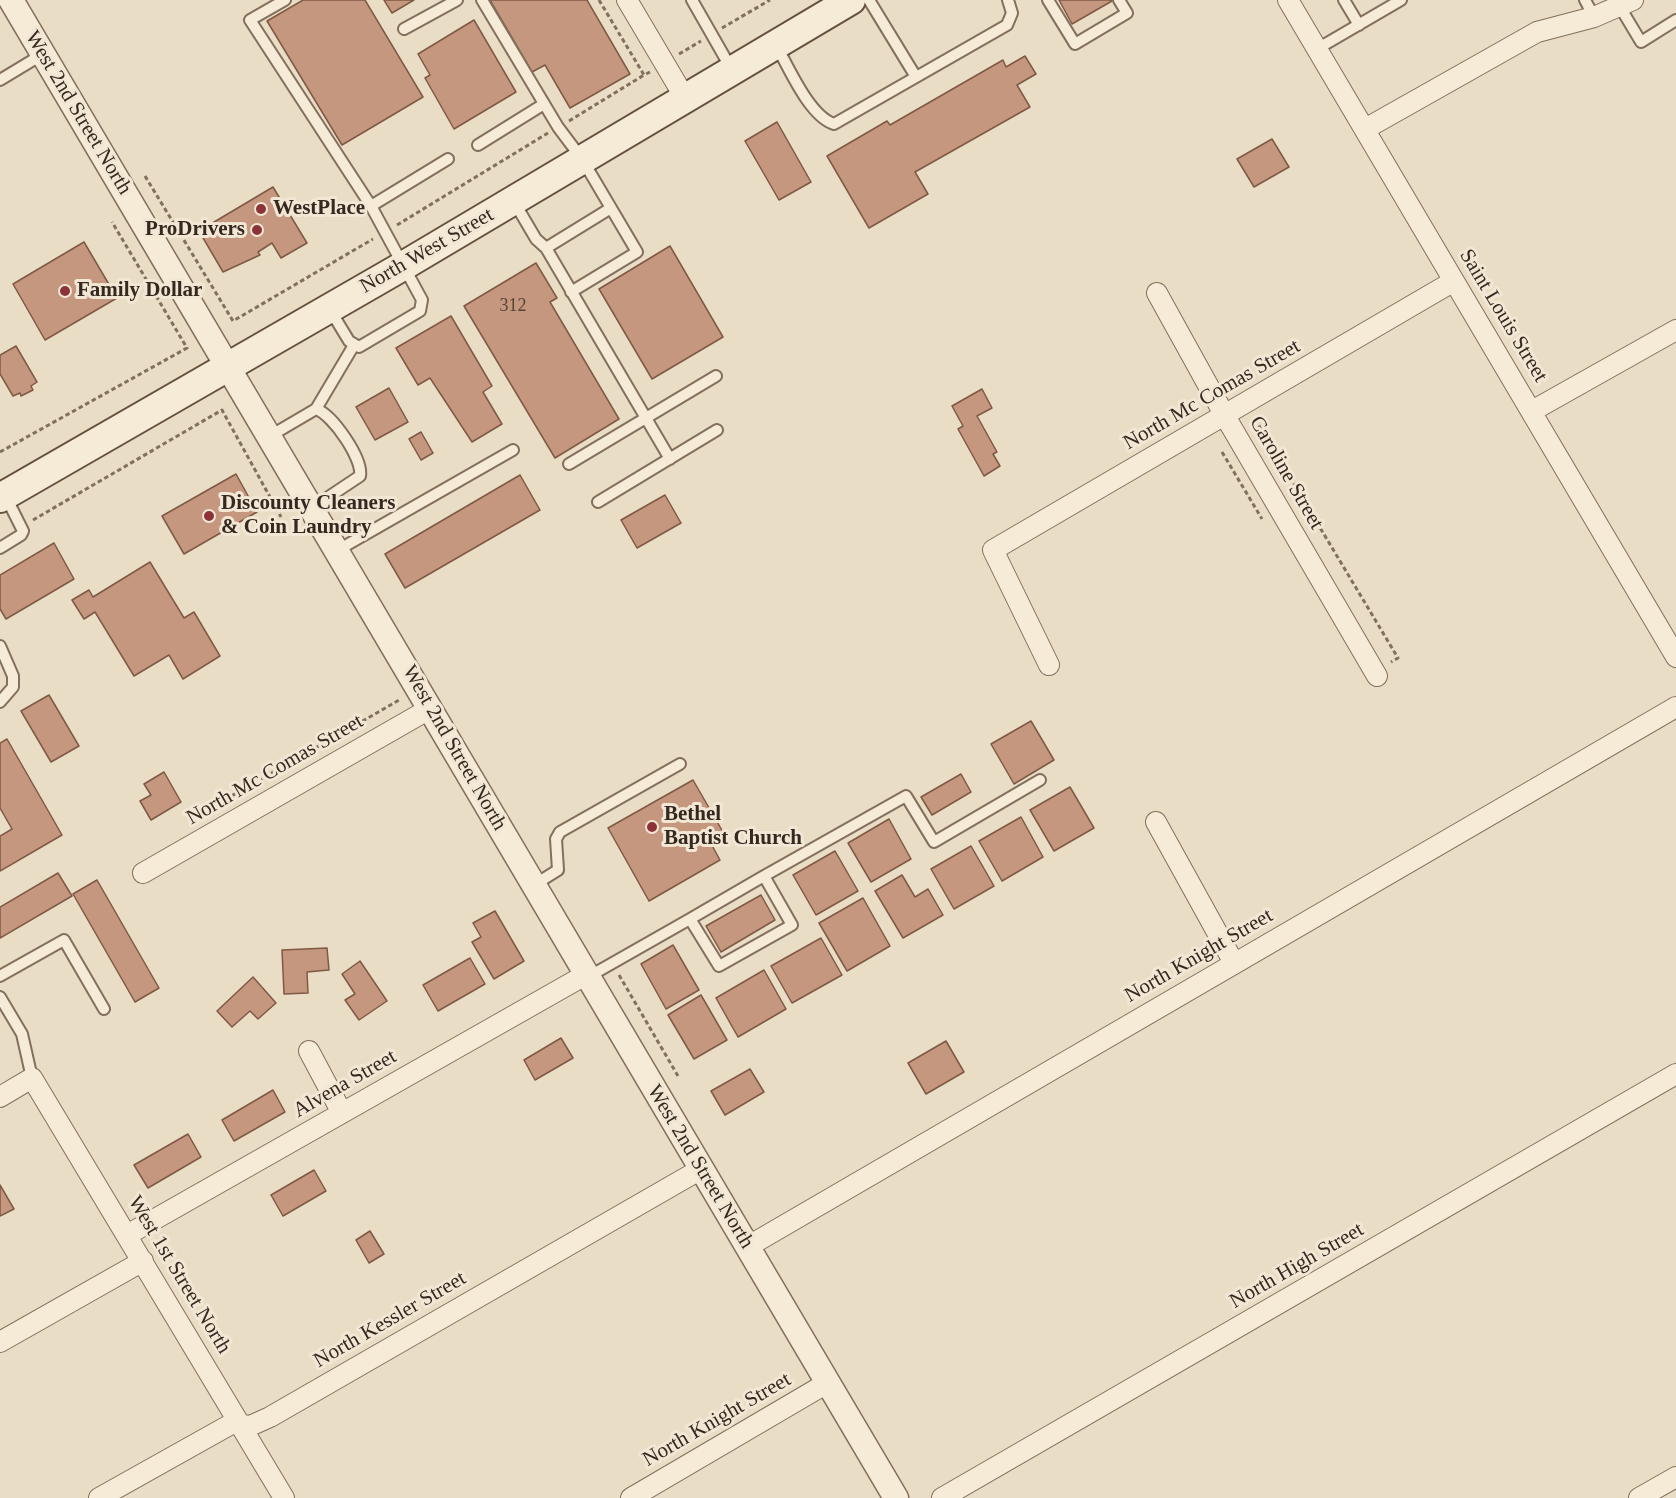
<!DOCTYPE html>
<style>
body{margin:0}
canvas{display:block;background:#eaddc5}
</style>
<canvas width="1676" height="1498"></canvas>
<script>
const c = document.querySelector('canvas').getContext('2d');
c.lineJoin = 'round';
function fill(path, color) { c.fillStyle = color; c.fill(path, 'evenodd'); }
function trace(path, color, width, dash) { c.strokeStyle = color; c.lineWidth = width; c.lineCap = dash ? 'butt' : 'round'; c.setLineDash(dash || []); c.stroke(path); }
function label(font, color, halo, rows, align = 'center') {
  c.font = font + ' "Times New Roman",serif'; c.lineWidth = 6; c.setLineDash([]); c.textBaseline = 'middle'; c.strokeStyle = halo; c.fillStyle = color; for (const [text, x, y, turn = 0] of rows) {
    c.save(); c.translate(x, y); c.rotate((+turn || 0) * Math.PI / 180); c.textAlign = isNaN(turn) ? turn : align; if (halo) c.strokeText(text, 0, 0); c.fillText(text, 0, 0); c.restore();
  }
}
const building = new Path2D(`
 M303 0H365L423 97 342 145 267 21Z
 M384 0H414L392 13Z
 M490 0H587L630 74 570 108 545 65 532 72Z
 M1059 0H1112V1L1072 24Z
 M474 20 516 92 454 129 425 78 430 75 418 54Z
 M1025 56 1036 74 1017 85 1030 107 915 172 928 194 869 228 827 156 887 121 890 125 1003 60 1006 67Z
 M777 122 811 182 779 200 745 141Z
 M1272 139 1289 167 1254 187 1237 159Z
 M273 187 307 243 281 258 272 243 258 252 260 255 223 272 199 231Z
 M84 242 117 298 45 340 13 284Z
 M670 246 723 337 652 379 599 289Z
 M536 263 557 298 550 302 619 419 555 458 464 306Z
 M451 316 492 386 483 392 502 424 472 442 430 378 418 385 396 348Z
 M16 346 37 382 31 386 33 390 21 396 20 393 13 396 0 374V355Z
 M389 388 408 422 375 440 356 407Z
 M982 389 992 408 977 416 997 452 993 454 1000 466 984 476 958 429 963 426 952 406Z
 M421 432 433 453 421 460 409 439Z
 M236 474 257 512 184 554 162 516Z
 M520 475 540 510 405 588 385 554Z
 M665 495 681 523 637 548 621 520Z
 M54 543 74 579 6 619 0 609V575Z
 M150 562 184 618 194 612 220 656 183 679 169 655 134 676 95 612 84 619 72 600 89 590 93 597Z
 M49 695 79 746 51 762 21 711Z
 M1031 721 1054 760 1014 784 991 744Z
 M7 739 62 835 0 871V836L12 829 0 808V743Z
 M164 772 181 802 151 820 140 801 151 795 144 784Z
 M961 774 971 792 932 815 921 797Z
 M693 780 723 832 709 840 720 860 649 901 608 828Z
 M1070 787 1094 828 1054 851 1030 810Z
 M1021 817 1043 857 1002 881 979 841Z
 M889 819 911 859 871 882 848 843Z
 M971 846 994 886 954 909 931 869Z
 M835 851 858 891 816 915 793 875Z
 M58 873 72 896 0 938V907Z
 M902 875 915 897 928 889 943 915 903 938 875 891Z
 M97 880 159 988 135 1002 73 894Z
 M761 895 775 920 721 952 706 926Z
 M863 898 890 946 847 971 819 923Z
 M495 911 524 961 494 979 472 942 481 937 473 923Z
 M821 938 842 975 792 1003 771 966Z
 M673 945 699 990 666 1009 641 964Z
 M327 948 329 970 307 972 308 993 284 994 282 950Z
 M470 958 485 984 438 1011 423 985Z
 M360 961 387 1001 359 1020 345 1000 355 994 342 974Z
 M764 970 786 1009 738 1037 716 998Z
 M253 977 276 1003 258 1019 250 1011 232 1027 217 1011Z
 M701 995 727 1040 694 1059 668 1015Z
 M561 1038 573 1058 535 1080 524 1060Z
 M946 1041 964 1072 926 1094 908 1063Z
 M750 1069 764 1092 725 1115 711 1091Z
 M273 1090 285 1112 234 1141 222 1120Z
 M188 1134 201 1157 148 1188 134 1165Z
 M314 1170 326 1191 283 1216 271 1195Z
 M0 1185 14 1209 0 1216Z
 M370 1231 384 1254 369 1263 356 1240Z`);
fill(building, '#c4977e');
trace(building, '#7f5945', 1.5);
const service = new Path2D(`
 M285 0 250 20 371 206
 M482 0 558 127 582 159 611 208 546 248 536 239 513 200
 M692 0 732 70
 M869 0 916 77
 M1048 0 1075 44 1127 13 1119 0
 M1344 0 1359 25
 M1585 0 1594 17
 M1620 7 1641 42 1676 20
 M404 29 457 0
 M776 45C788 66 809 116 834 124L1007 25 1012 13 1008 0
 M1317 49 1401 0
 M0 80 43 54
 M478 145 544 104
 M546 248 670 459
 M571 292 637 252 611 208
 M329 308 349 341 359 347 420 311 422 300 371 206 448 159
 M316 409 354 345
 M270 436 316 409C333 415 363 459 360 476L312 508
 M569 464 716 376
 M598 502 717 430
 M0 548 21 535 23 531 5 495
 M338 550 513 450
 M0 646 13 676V687L0 702
 M534 885 558 870 556 839 560 832 680 764
 M690 919 764 876
 M0 976 64 940 104 1009
 M588 977 690 919 719 966 792 925 764 876 906 796 934 842 1040 780
 M0 997 22 1034 32 1078`);
const minor = new Path2D(`
 M627 0 685 98
 M1288 0 1676 657
 M1365 129 1537 32 1594 17 1633 0
 M1157 293 1225 416 1377 676
 M1532 411 1676 330
 M1049 665 993 550 1454 281
 M1156 822 1234 963
 M143 873 431 708
 M309 1051 342 1113
 M0 1097 32 1078 284 1498
 M127 1235 587 974
 M747 1247 1676 707
 M0 1342 143 1261
 M99 1498 233 1423 250 1426 270 1417 701 1169
 M631 1498 827 1383
 M942 1498 1676 1074
 M1639 1498 1676 1477`);
const tertiary = new Path2D(`
 M11 0 896 1498`);
const secondary = new Path2D(`
 M0 498 403 266 851 0`);
trace(service, '#836f5d', 14);
trace(minor, '#836f5d', 22);
trace(tertiary, '#836f5d', 27);
trace(secondary, '#655040', 32);
trace(new Path2D(`
 M599 0 644 75 650 72
 M722 28 770 0
 M679 54 701 41
 M569 121 644 75
 M145 176 233 321 373 239
 M397 225 548 133
 M1255 419 1398 658 1391 662
 M0 452 187 348 112 222
 M1222 452 1262 519
 M33 520 222 410 281 517
 M193 818 401 699
 M619 975 678 1076`), '#836f5d', 3, [4.5, 3]);
trace(service, '#f5ebd7', 10);
trace(minor, '#f5ebd7', 20);
trace(tertiary, '#f5ebd7', 24);
trace(secondary, '#f5ebd7', 28);
for (const [x, y, r, color] of [
 [261,209,6,"#8c3338"],
 [257,230,6,"#8c3338"],
 [65,291,6,"#8c3338"],
 [209,516,6,"#8c3338"],
 [652,827,6,"#8c3338"]
]) { const dot = new Path2D(); dot.arc(x, y, r, 0, 2 * Math.PI); c.fillStyle = color; c.fill(dot); trace(dot, '#f2e7d4', 2); }
label('18px', '#584437', null, [
 ["312",513,306]
]);
label('21px', '#34281f', '#f2e7d4', [
 ["West 2nd Street North",78,113,59],
 ["North West Street",427,251,-30],
 ["Saint Louis Street",1503,316,59],
 ["North Mc Comas Street",1212,395,-30],
 ["Caroline Street",1286,473,60],
 ["West 2nd Street North",454,748,60],
 ["North Mc Comas Street",275,770,-30],
 ["North Knight Street",1199,956,-30],
 ["Alvena Street",345,1084,-30],
 ["West 2nd Street North",700,1167,59],
 ["North High Street",1297,1266,-30],
 ["West 1st Street North",179,1275,59],
 ["North Kessler Street",390,1320,-30],
 ["North Knight Street",717,1420,-30]
]);
label('bold 21px', '#34281f', '#f2e7d4', [
 ["WestPlace",273,209],
 ["ProDrivers",245,230,"right"],
 ["Family Dollar",77,291],
 ["Discounty Cleaners",221,504],
 ["& Coin Laundry",221,528],
 ["Bethel",664,815],
 ["Baptist Church",664,839]
], 'left');
</script>
